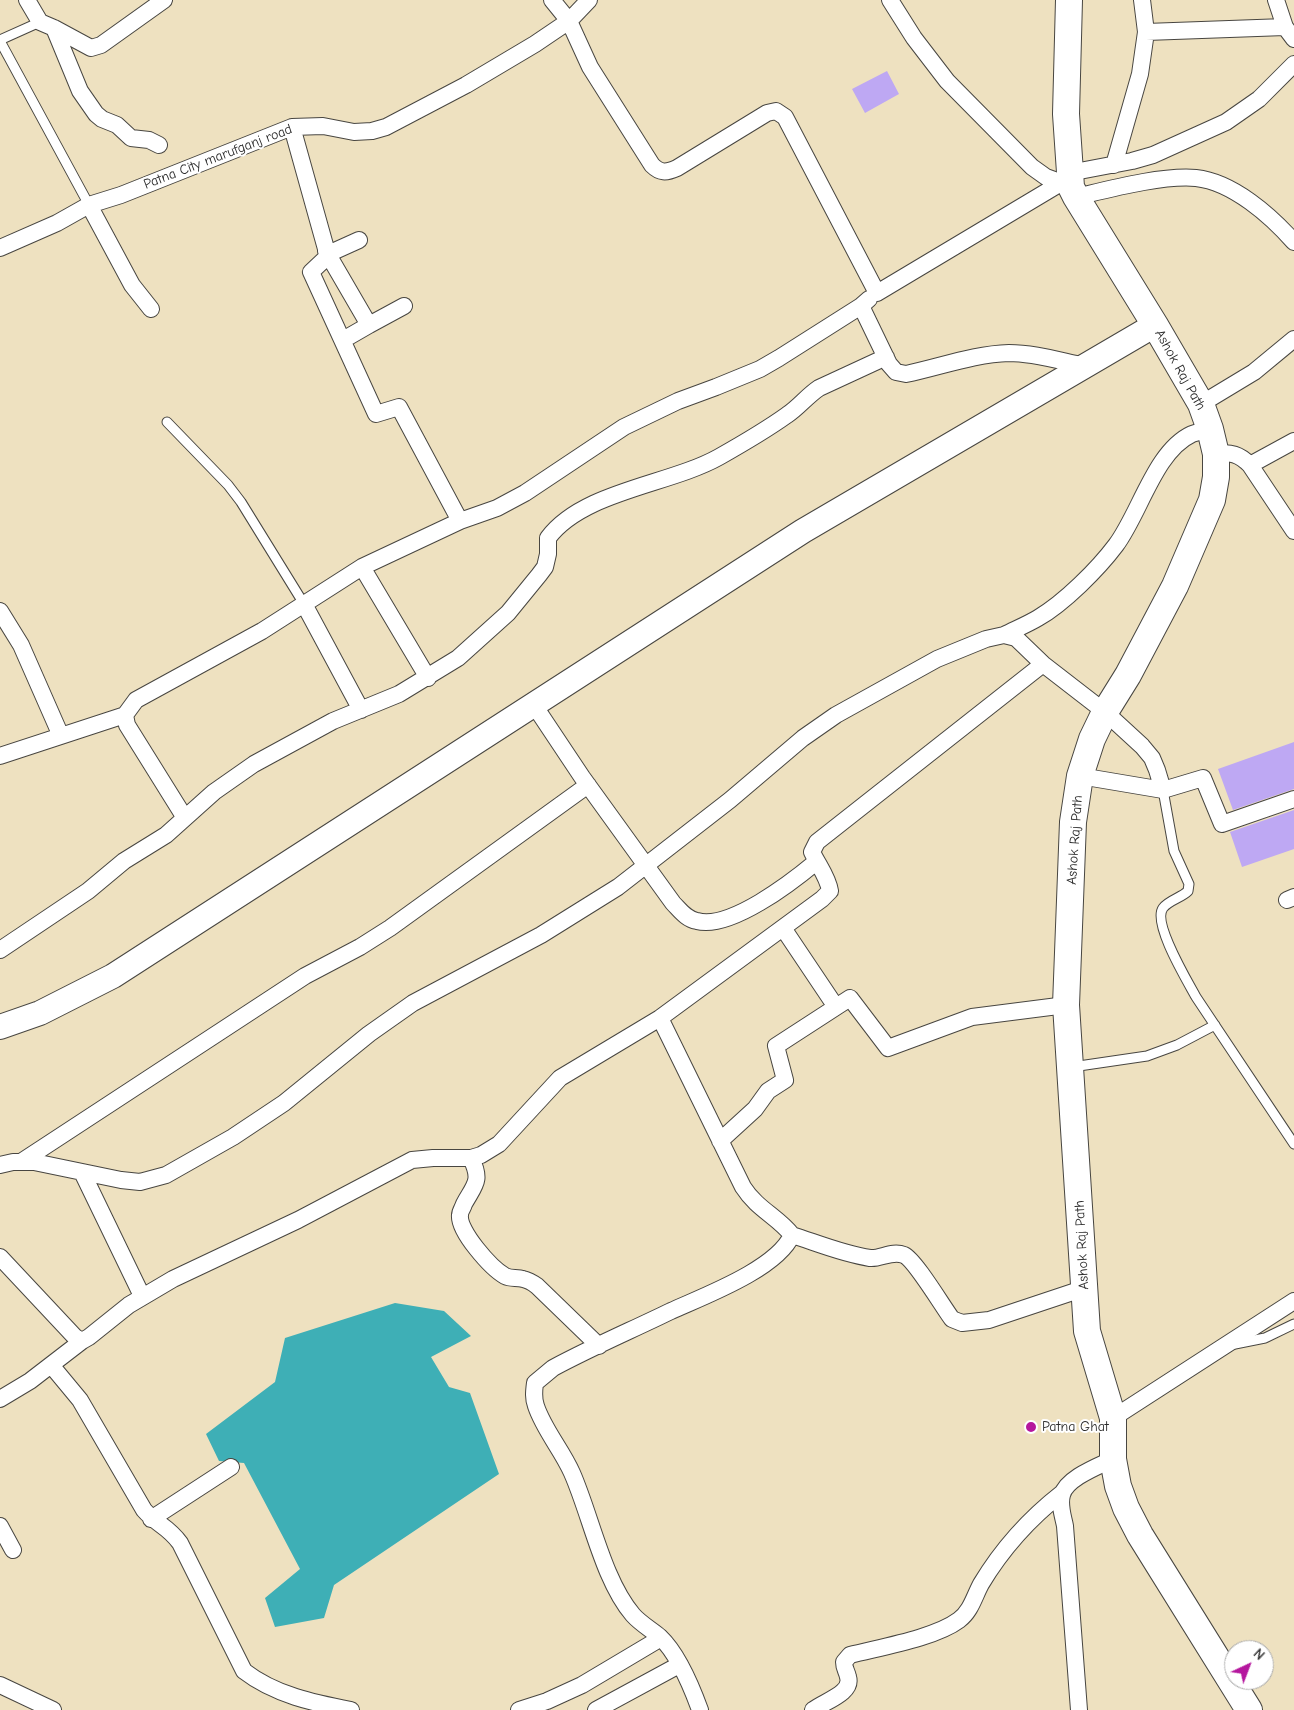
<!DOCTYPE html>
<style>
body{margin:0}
#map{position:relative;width:1294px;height:1710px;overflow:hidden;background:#eee1c0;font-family:"Comic Neue",sans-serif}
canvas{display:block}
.north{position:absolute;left:1224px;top:1640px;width:50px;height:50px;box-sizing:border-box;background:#fff;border:1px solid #aaa;border-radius:50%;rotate:43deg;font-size:14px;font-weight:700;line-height:20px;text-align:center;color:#2b2b2b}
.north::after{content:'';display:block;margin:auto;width:18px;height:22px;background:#b5179e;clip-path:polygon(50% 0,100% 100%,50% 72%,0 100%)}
</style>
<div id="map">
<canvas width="1294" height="1710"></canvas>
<div class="north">N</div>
</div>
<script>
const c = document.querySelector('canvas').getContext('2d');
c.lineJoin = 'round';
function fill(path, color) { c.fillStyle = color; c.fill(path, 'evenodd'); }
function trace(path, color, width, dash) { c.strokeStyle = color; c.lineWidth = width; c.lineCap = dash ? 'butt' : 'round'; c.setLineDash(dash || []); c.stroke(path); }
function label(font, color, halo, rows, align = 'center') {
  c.font = font + ' "Comic Neue",sans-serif'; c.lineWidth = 4; c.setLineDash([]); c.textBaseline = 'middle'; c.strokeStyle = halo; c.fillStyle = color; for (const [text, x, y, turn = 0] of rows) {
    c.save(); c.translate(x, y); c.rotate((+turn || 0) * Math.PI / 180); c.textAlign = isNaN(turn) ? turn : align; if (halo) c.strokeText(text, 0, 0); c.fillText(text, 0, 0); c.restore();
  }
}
fill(new Path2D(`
 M395 1303 444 1311 471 1336 431 1357 449 1387 470 1393 499 1474 334 1585 324 1618 275 1627 265 1598 300 1569 244 1463 219 1461 206 1434 275 1382 285 1338Z`), '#3eafb6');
fill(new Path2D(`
 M887 71 899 94 865 113 852 89Z
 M1294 742V789L1233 810 1218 769Z
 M1294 810V849L1242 867 1230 832Z`), '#bea8f3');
const lane = new Path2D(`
 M0 40 40 22
 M0 41 89 205
 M167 422 228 485 241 502 304 604
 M1163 790 1174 851 1189 884 1188 891C1181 898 1169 900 1163 908 1152 923 1188 982 1196 997L1294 1144
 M1072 1067 1147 1056 1177 1045 1215 1025
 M1235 1344 1265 1338 1294 1324`);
const street = new Path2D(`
 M27 0 40 22 54 28 91 48 101 45 164 0
 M552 0 569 21 590 67 652 165C660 173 666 173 677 168L767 113 776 111 785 117 877 293 1061 183
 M890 0 914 38 947 81 1032 167 1046 177 1068 185
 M1142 0 1146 32
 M1276 0 1285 27 1294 39
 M54 28 80 91 96 114 102 119 117 125 131 138 149 140 159 145
 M292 127 328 256 311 272 376 414 399 407 460 521
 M1114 165 1140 74 1146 32 1285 27
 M1069 173 1132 161 1153 155 1226 122 1259 99 1294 64
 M1076 197C1110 189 1162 175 1196 178 1233 182 1271 216 1294 242
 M89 205 132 285 151 309
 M0 248 57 223 89 205 121 195 292 127 323 126 354 132 372 131 386 127 466 85 535 44 569 21 589 0
 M326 251 369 325 343 340
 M328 254 359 240
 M869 299 861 306 889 364 896 372 906 374C940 367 974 354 1009 353 1034 353 1060 361 1085 366
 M369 325 404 306
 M1201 404 1254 372 1294 339
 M1216 454C1231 452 1239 454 1250 465L1294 531
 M1250 465 1294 441
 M362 567 428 678
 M304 604 361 710
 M0 611 21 645 61 736
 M1004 635C1016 629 1028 624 1038 618 1064 603 1098 569 1116 545 1140 513 1155 451 1192 434 1198 432 1204 430 1210 429
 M534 705 582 777 673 903C680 910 686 919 697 921 730 930 792 882 816 862
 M0 756 125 715
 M1080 776 1163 790 1203 778 1222 824 1294 799
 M185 818 127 725 125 715 136 700 262 631 362 567 460 521 497 508 525 493 624 427 678 401 716 387 760 369 779 358 861 306
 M1287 900 1294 897
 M783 928 836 1007
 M0 950 88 891 124 861 166 835 214 792 254 764 333 721 399 694 458 658 508 613 539 575 545 567 548 554V538C583 491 669 485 719 457 742 444 766 430 787 415 799 407 807 396 819 388L886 357
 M660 1018 822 899 830 891C828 877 818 865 812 852L817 842 1043 664 1105 712 1142 746 1152 758 1157 770 1163 790
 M720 1141 755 1109 768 1091 785 1080 776 1046 850 998 888 1048 972 1017 1066 1005
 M471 1158C482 1181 475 1184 464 1204 463 1208 460 1211 460 1215 458 1231 491 1268 505 1276 511 1279 517 1277 523 1279 528 1280 533 1283 537 1286L599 1346
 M21 1162 305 976 360 947 390 928 588 785
 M0 1165 13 1162H34L121 1180 140 1182 166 1175 233 1137 284 1103 369 1034 413 1003 541 935 618 887 730 800 803 738 836 715 937 659 986 639 1004 635 1016 638 1043 664
 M82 1172 142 1296
 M792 1235C817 1243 843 1254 870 1258 881 1259 892 1250 904 1255 915 1260 943 1307 952 1319L962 1323 989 1320 1085 1288
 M0 1257 75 1337 82 1341 89 1337 129 1305 173 1279 298 1220 412 1160 433 1158H471L481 1155 499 1144 560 1078 660 1018 743 1187C757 1209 778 1217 792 1235 777 1269 704 1296 671 1311 632 1330 592 1347 553 1368L535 1383C534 1391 533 1398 536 1406 544 1430 562 1450 572 1473 591 1516 603 1580 633 1615 641 1624 652 1630 660 1637 677 1653 692 1688 700 1710
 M51 1365 80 1400 144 1510C156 1524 168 1526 180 1543L244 1671C275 1695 314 1703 351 1710
 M0 1399 30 1381 82 1341
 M1113 1418 1294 1301
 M151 1519 231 1467
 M0 1526 13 1550
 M0 1685 53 1710
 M519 1710 547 1701 582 1685 661 1638
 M596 1710 679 1665
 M813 1710C825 1701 853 1693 848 1677 847 1671 844 1669 844 1662L850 1655C881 1647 935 1638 959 1620 971 1611 974 1597 981 1584 1002 1549 1030 1518 1062 1493
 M1079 1710 1065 1526C1063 1516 1059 1505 1062 1495 1066 1478 1099 1466 1113 1459`);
const secondary = new Path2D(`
 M0 1027 40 1013 113 976 803 531 1155 325`);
const primary = new Path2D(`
 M1069 0 1066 114 1071 187 1076 197 1155 325 1201 404 1210 429 1216 454V477L1212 500 1175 586 1128 675 1105 712 1092 739 1080 776 1073 822 1066 1005 1087 1331 1113 1418V1459L1118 1486 1126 1508 1140 1535 1249 1710`);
trace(lane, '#484641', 11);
trace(street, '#484641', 18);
trace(secondary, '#484641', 26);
trace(primary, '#484641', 28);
trace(lane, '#fff', 9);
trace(street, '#fff', 16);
trace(secondary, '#fff', 24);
trace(primary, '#fff', 26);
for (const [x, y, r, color] of [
 [1031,1427,6,"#b5179e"]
]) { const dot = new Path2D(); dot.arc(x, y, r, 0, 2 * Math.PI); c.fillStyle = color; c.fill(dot); trace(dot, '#fff', 2); }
label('14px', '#2b2b2b', '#fff', [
 ["Patna City marufganj road",218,157,-21],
 ["Ashok Raj Path",1180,370,61],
 ["Ashok Raj Path",1075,840,-86],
 ["Ashok Raj Path",1082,1245,-93]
]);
label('14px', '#2b2b2b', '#fff', [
 ["Patna Ghat",1042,1427]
], 'left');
</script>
